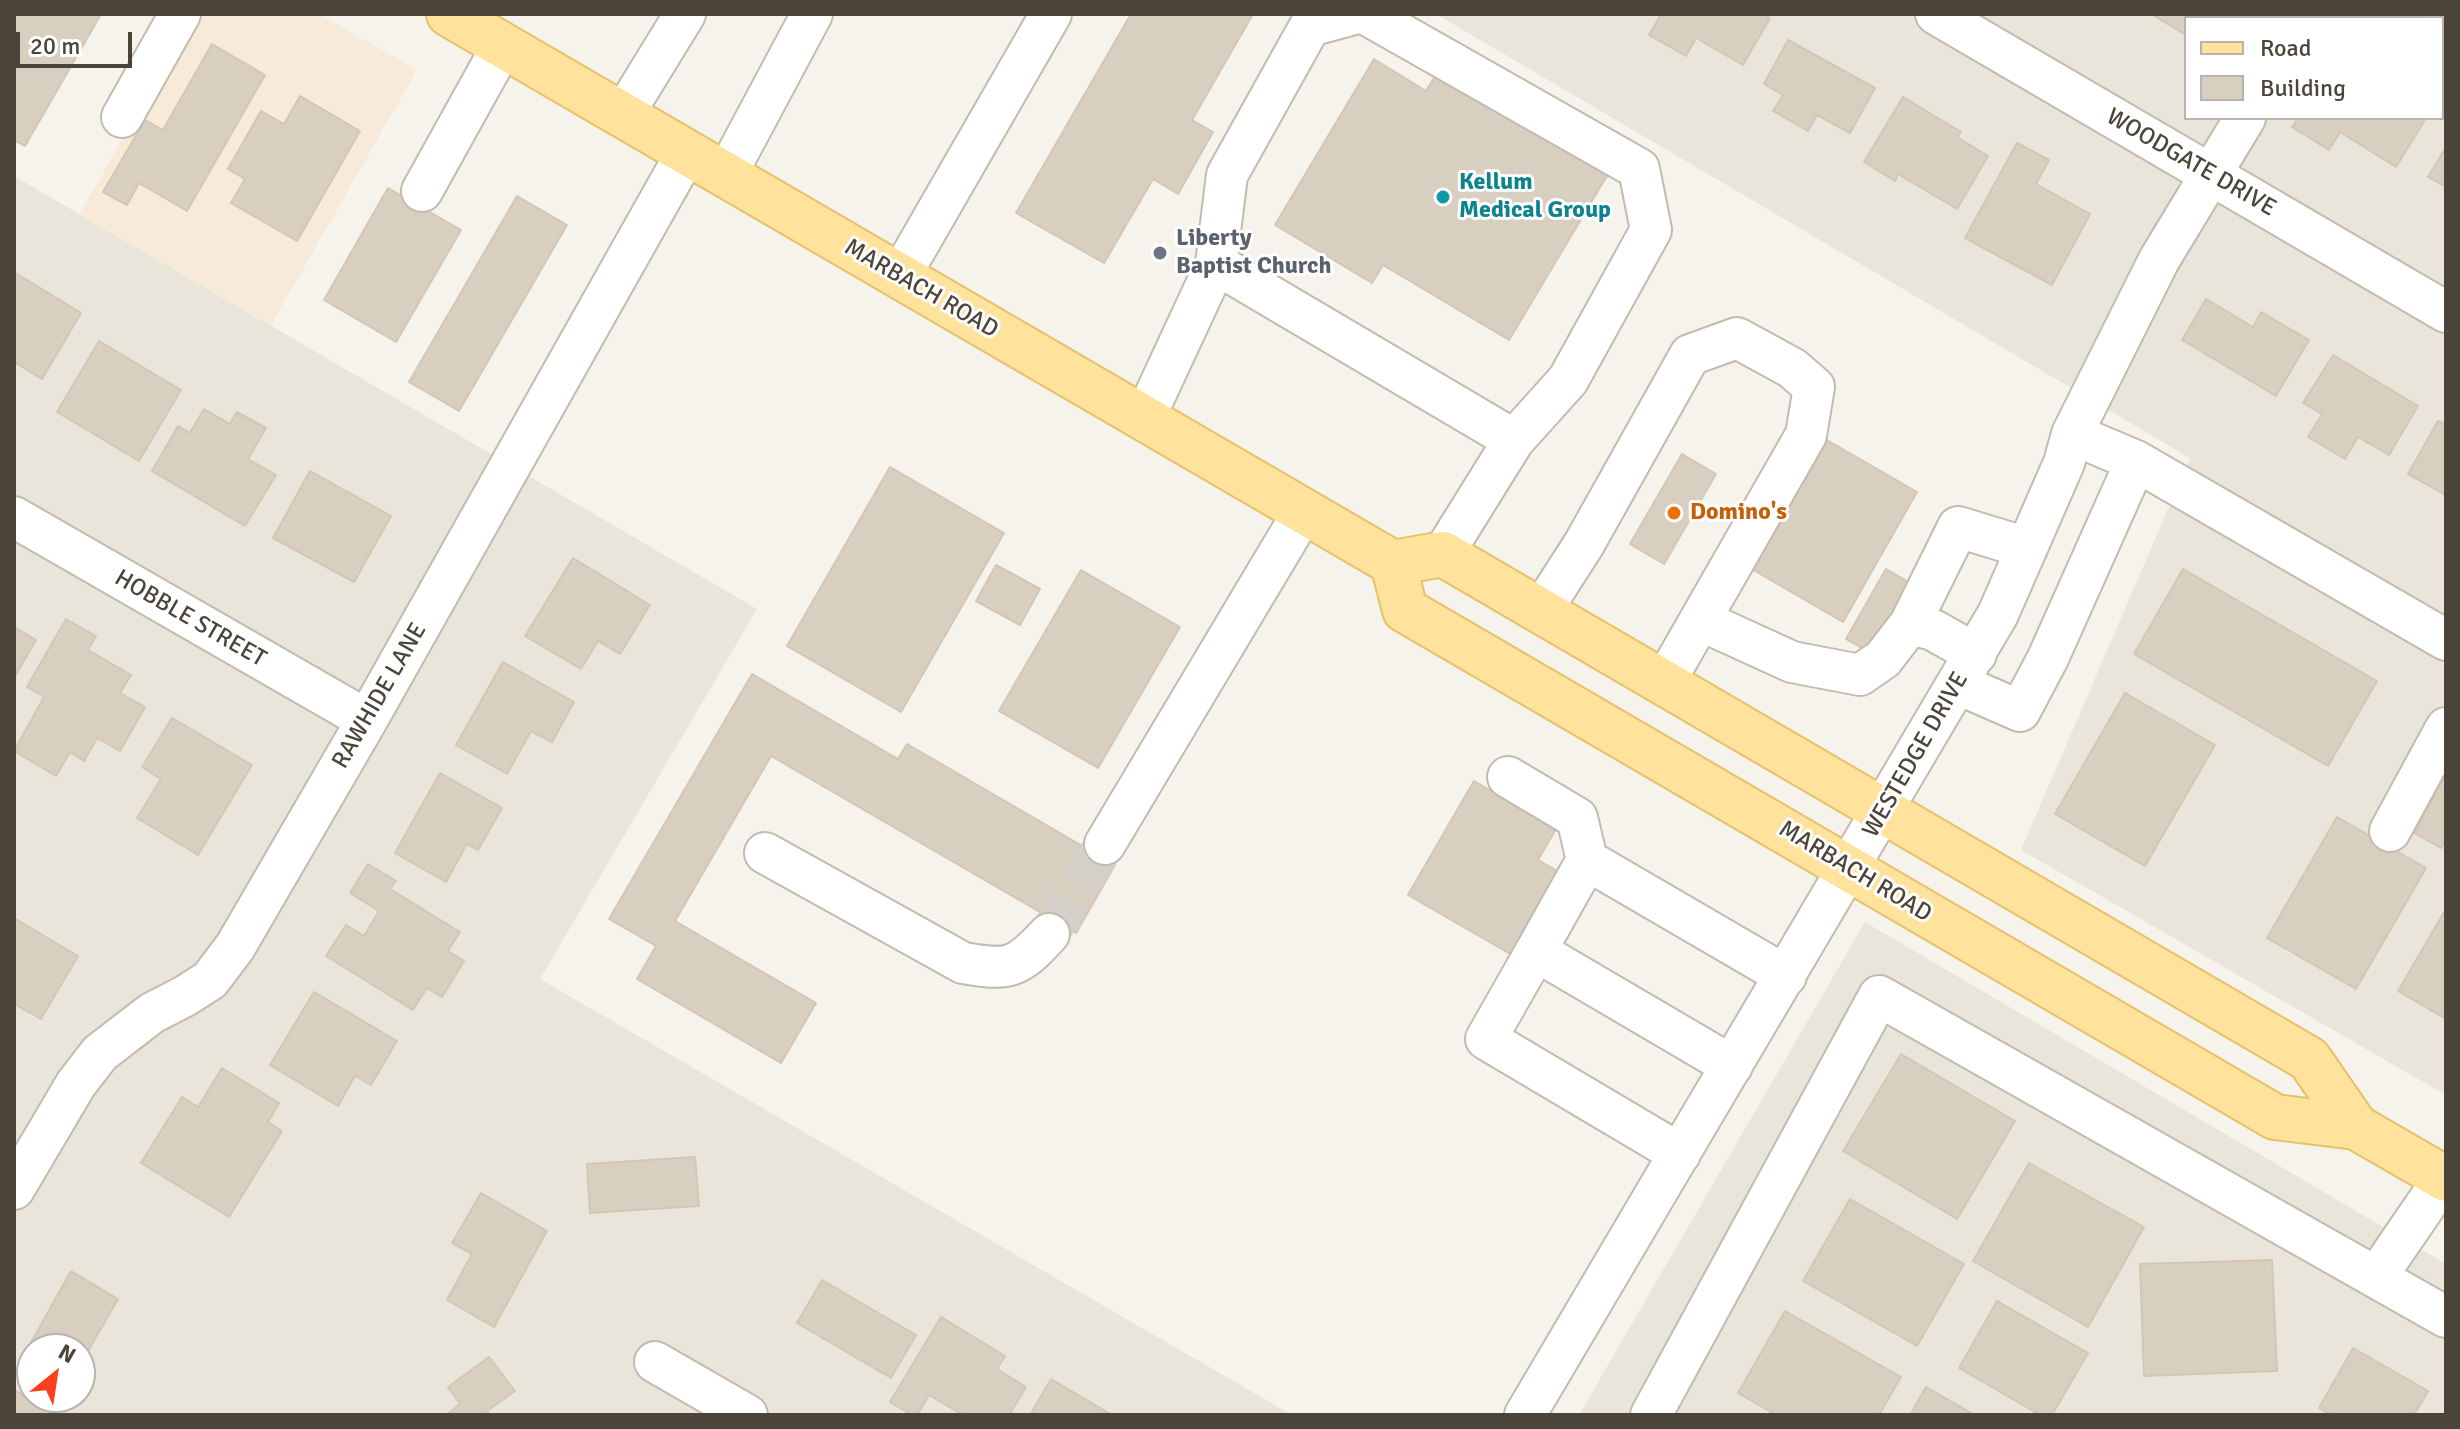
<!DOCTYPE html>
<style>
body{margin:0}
#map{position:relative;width:2460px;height:1429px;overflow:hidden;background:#f6f3ec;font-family:Signika,sans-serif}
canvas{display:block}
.frame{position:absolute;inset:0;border:16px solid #4b4439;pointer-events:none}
.legend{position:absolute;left:2184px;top:16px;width:260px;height:104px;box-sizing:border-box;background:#fff;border:2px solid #b7b4b0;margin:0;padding:10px 14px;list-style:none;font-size:24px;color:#4b4439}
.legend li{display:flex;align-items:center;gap:16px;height:40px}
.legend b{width:40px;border:2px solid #b7b4b0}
.north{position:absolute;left:16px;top:1333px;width:80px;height:80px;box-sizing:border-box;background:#fff;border:2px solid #b7b4b0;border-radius:50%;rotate:30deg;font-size:22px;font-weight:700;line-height:32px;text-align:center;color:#4b4439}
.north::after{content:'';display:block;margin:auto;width:28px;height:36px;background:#fc3f1d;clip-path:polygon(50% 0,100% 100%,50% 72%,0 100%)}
.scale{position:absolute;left:16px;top:32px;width:116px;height:36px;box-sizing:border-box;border:4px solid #4b4439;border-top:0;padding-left:10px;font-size:24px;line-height:28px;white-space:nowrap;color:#4b4439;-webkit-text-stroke:6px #fff;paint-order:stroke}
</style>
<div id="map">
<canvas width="2460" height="1429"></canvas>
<div class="frame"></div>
<ul class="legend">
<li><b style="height:10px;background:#ffe39c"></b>Road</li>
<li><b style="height:22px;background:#d8cfc1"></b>Building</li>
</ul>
<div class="north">N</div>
<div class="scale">20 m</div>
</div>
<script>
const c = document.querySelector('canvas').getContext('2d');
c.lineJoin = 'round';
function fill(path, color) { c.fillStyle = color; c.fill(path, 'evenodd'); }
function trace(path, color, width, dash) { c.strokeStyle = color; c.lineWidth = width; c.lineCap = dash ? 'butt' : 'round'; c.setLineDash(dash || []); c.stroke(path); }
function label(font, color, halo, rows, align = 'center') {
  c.font = font + ' Signika,sans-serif'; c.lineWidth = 6; c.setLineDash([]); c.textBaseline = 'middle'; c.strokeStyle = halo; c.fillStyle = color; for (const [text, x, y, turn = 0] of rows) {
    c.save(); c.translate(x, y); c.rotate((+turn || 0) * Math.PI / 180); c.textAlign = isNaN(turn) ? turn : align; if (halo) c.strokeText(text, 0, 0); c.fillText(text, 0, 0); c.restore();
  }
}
fill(new Path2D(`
 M1436 14H2446V1095L2021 850 2190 458ZM2186 18H2442V118H2186Z
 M14 176 757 609 540 979 1292 1415H14ZM32 1349H80V1397H32Z
 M1865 922 2446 1264V1415H1579Z`), '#eae5da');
fill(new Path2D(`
 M194 14H319L417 70 271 325 79 215Z`), '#f7ead8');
const building = new Path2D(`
 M17 14H101L25 146 14 140V19Z
 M1131 14H1253L1192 120 1213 132 1178 194 1153 179 1104 263 1016 213Z
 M1661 14H1763L1770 18 1743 65 1696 38 1686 56 1649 35Z
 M2151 14H2207L2204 18H2186V35Z
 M1788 40 1875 88 1850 133 1817 115 1808 131 1773 111 1783 95 1764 84Z
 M212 44 265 75 187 211 139 183 127 205 103 192 145 120 163 130Z
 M1374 59 1426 91 1440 68 1611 169 1509 340 1383 265 1372 283 1275 225Z
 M300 96 360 131 297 241 231 203 245 179 228 169 261 111 284 124Z
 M1903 97 1961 132 1957 137 1988 156 1957 209 1898 174 1895 181 1864 162Z
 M2298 118H2426L2396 167 2340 132 2329 150 2292 127Z
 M2017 143 2049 160 2036 184 2090 214 2052 285 1965 238Z
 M2446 147V187L2428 177Z
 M388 188 461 230 396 342 324 300Z
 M517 196 567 225 459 411 409 382Z
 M14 272 81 313 42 379 14 362Z
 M2206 299 2253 327 2261 312 2309 340 2276 396 2182 340Z
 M99 341 181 390 139 461 57 412Z
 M2333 355 2418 406 2389 455 2358 437 2345 459 2308 437 2322 414 2303 403Z
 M204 409 230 424 237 412 266 428 248 459 276 475 245 526 152 471 178 426 190 433Z
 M2438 421 2446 425V495L2408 474Z
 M1825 439 1917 492 1843 622 1750 568Z
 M1682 454 1716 474 1664 564 1630 544Z
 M890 467 1004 533 901 712 787 646Z
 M310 471 391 516 354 582 273 538Z
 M573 558 650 605 620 654 598 641 581 669 525 636Z
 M996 565 1040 589 1020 625 976 601Z
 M1886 569 1914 585 1874 655 1846 639Z
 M2183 569 2377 681 2328 766 2134 654Z
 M1081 570 1180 627 1098 768 999 711Z
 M66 619 96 636 88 650 131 675 120 693 145 707 120 751 97 738 84 761 70 752 56 776 14 751 44 697 27 687Z
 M14 627 36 640 14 678Z
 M503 662 574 702 552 742 531 731 507 774 456 745Z
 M752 674 898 759 907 744 1115 865 1076 933 771 756 675 921 816 1003 781 1063 637 979 656 946 609 919Z
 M2125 693 2215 745 2145 866 2055 814Z
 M172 718 252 765 198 855 137 818 161 779 142 767Z
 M440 773 502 808 478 850 467 844 446 882 395 853Z
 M2446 774V839L2441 848 2414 833Z
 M1474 781 1556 829 1538 860 1559 872 1512 955 1408 895Z
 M2337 817 2426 868 2356 989 2267 938Z
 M368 864 396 881 390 889 460 932 448 951 464 961 442 997 427 988 413 1010 326 956 346 925 364 936 379 911 350 893Z
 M2446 909V1019L2398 991Z
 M14 918 78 956 41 1019 14 1004Z
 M314 992 397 1041 371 1085 355 1076 338 1106 270 1065Z
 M1901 1054 2015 1121 1957 1219 1843 1151Z
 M222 1068 279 1103 268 1122 282 1131 229 1217 141 1163 182 1097 198 1107Z
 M695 1157 699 1206 590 1213 587 1164Z
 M2029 1163 2144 1227 2088 1327 1973 1261Z
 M481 1193 547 1231 494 1327 447 1300 472 1254 452 1243Z
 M1850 1199 1964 1264 1917 1346 1803 1281Z
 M2272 1260 2277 1371 2144 1376 2140 1264Z
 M71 1271 118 1299 80 1365V1349H32V1371L19 1364Z
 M822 1280 916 1335 891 1378 797 1323Z
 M1997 1301 2088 1353 2052 1415H2040L1959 1368Z
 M1785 1311 1901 1377 1879 1415H1776L1738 1393Z
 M941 1317 1005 1356 997 1369 1026 1387 1009 1415H963L929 1395 917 1415H912L890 1402Z
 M2353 1348 2428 1391 2414 1415H2331L2319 1408Z
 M489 1357 515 1391 487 1411 490 1415H446L460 1404 448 1387Z
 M1051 1379 1112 1415H1030Z
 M1926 1387 1975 1415H1910Z
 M14 1390 60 1415H14Z`);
fill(building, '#d8cfc1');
trace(building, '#d3c7b4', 2);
trace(new Path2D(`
 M1049 934 1105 844`), '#d4d0c8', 40, [40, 20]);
const minor = new Path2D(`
 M1366 14 1639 169 1651 230 1568 380 1514 440 1443 554
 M1936 14 2446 312
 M2303 18 2306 14
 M623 115 685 14
 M122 117 180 14
 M726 175 812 14
 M422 191 503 45
 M1216 264 1514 440
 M900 276 1051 14
 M1144 419 1216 264 1227 175 1310 26 1354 14
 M2072 434 2136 461 2446 640
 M14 517 367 720
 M1541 611 1584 544 1690 355 1737 338 1792 368 1814 387 1806 435 1664 683
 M1700 620 1792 662 1860 675 1883 659 1910 624 1933 630 1976 654
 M1910 624 1958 527 2027 548
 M1958 684 2020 711 2048 658 2136 461
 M1508 777 1577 818 1587 860 1786 976
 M2390 831 2446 728
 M1105 844 1304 511
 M765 853 963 963C1009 971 1017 969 1049 934
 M1587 860 1536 951 1732 1066
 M1536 951 1486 1039 1680 1154
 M14 1189 76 1084 100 1053 152 1013 185 996 210 980 235 947 367 720 687 152
 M2377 1276 2444 1178
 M655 1362 747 1415
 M1525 1415 1998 614 2064 463 2072 434 2159 260 2245 118
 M1651 1415 1879 996 2446 1317`);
const major = new Path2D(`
 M449 14 1393 563 1443 554 2309 1059 2356 1127
 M1393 563 1405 610 2275 1117 2356 1127 2446 1179`);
trace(minor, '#c2bbae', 44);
trace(major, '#e6c16a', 48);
trace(minor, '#fff', 40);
trace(major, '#ffe39c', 44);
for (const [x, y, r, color] of [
 [1443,197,8,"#0f9aa8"],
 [1160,253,8,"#6b7280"],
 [1674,513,8,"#e8710a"]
]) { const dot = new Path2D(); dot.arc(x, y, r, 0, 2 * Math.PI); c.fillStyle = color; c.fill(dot); trace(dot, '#fff', 3); }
label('24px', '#4b4439', '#fff', [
 ["WOODGATE DRIVE",2191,163,30],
 ["MARBACH ROAD",921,289,30],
 ["HOBBLE STREET",190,619,30],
 ["RAWHIDE LANE",380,696,-60],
 ["WESTEDGE DRIVE",1916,755,-60],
 ["MARBACH ROAD",1855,872,31]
]);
label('bold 24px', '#0d838f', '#fff', [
 ["Kellum",1459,183],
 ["Medical Group",1459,211]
], 'left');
label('bold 24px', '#5b616d', '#fff', [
 ["Liberty",1176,239],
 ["Baptist Church",1176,267]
], 'left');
label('bold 24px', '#c56008', '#fff', [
 ["Domino's",1690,513]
], 'left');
</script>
